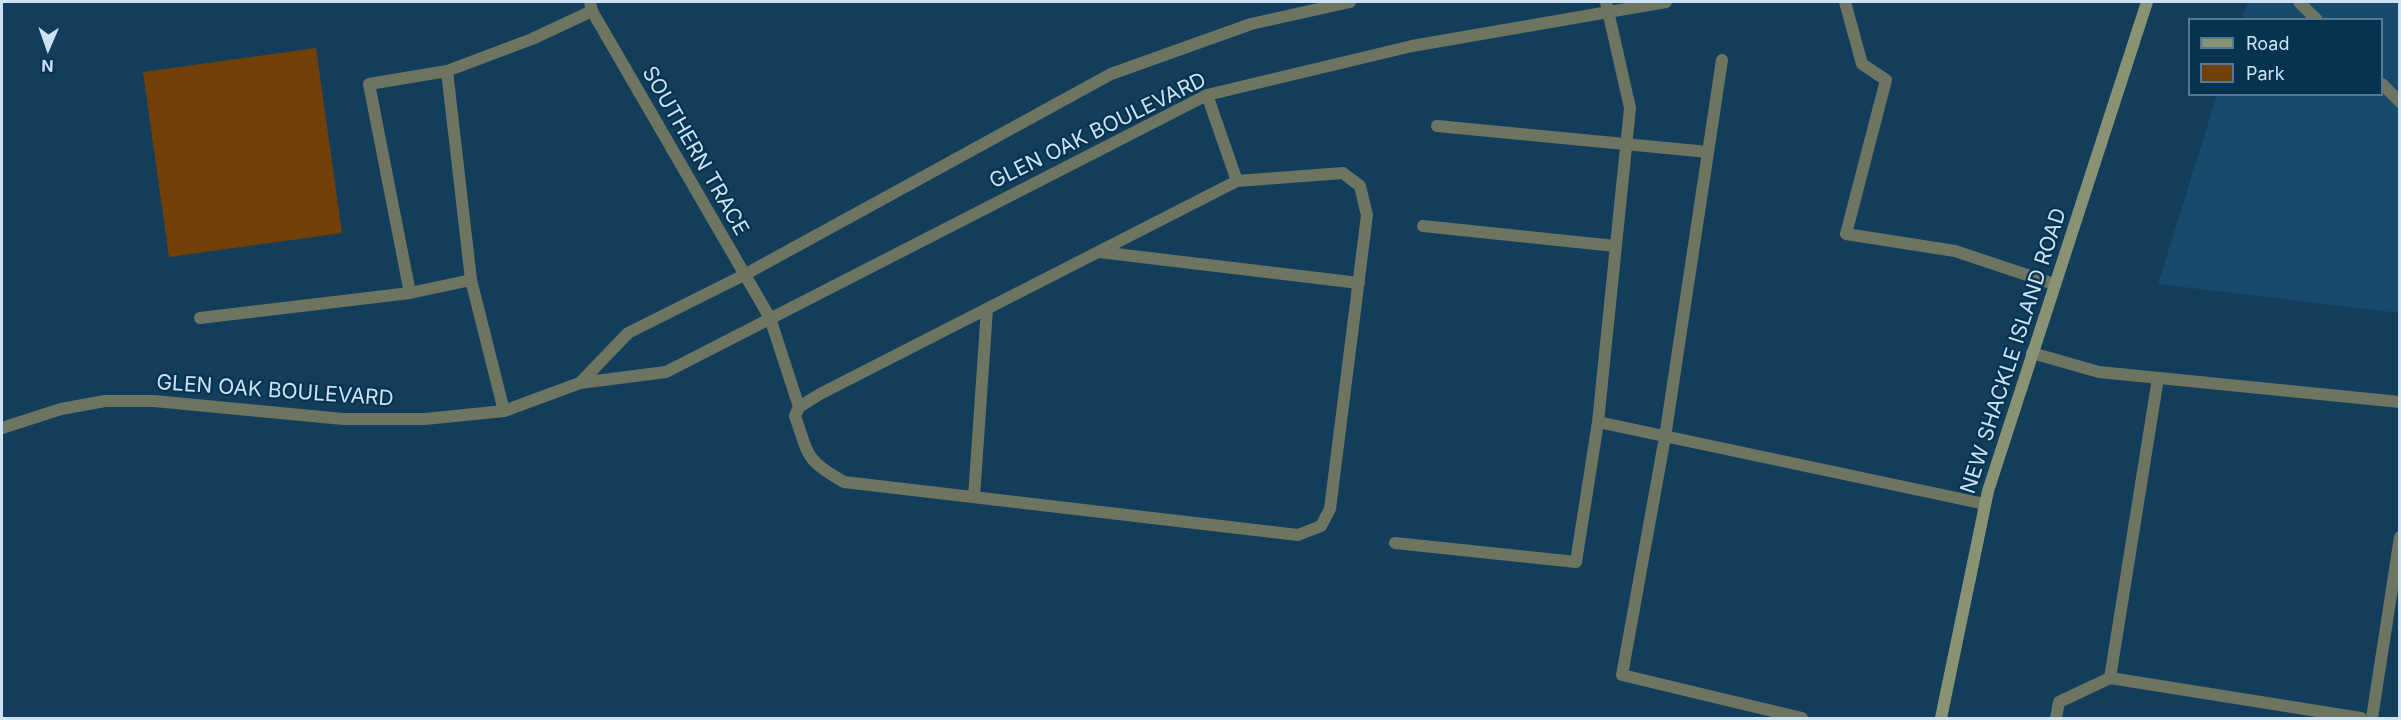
<!DOCTYPE html>
<style>
body{margin:0}
#map{position:relative;width:2401px;height:720px;overflow:hidden;background:#133e5b;font-family:Inter,sans-serif}
canvas{display:block}
.frame{position:absolute;inset:0;border:3px solid #cde3f5;pointer-events:none}
.legend{position:absolute;left:2188px;top:18px;width:195px;height:78px;box-sizing:border-box;background:#053350;border:2px solid #557992;margin:0;padding:8px 10px;list-style:none;font-size:18px;color:#cde3f5}
.legend li{display:flex;align-items:center;gap:12px;height:30px}
.legend b{width:30px;border:2px solid #557992}
.north{position:absolute;left:18px;top:18px;width:60px;height:60px;-webkit-text-stroke:4px #053350;paint-order:stroke;rotate:182deg;font-size:16px;font-weight:700;line-height:24px;text-align:center;color:#cde3f5}
.north::after{content:'';display:block;margin:auto;width:21px;height:27px;background:#cde3f5;clip-path:polygon(50% 0,100% 100%,50% 72%,0 100%)}
</style>
<div id="map">
<canvas width="2401" height="720"></canvas>
<div class="frame"></div>
<ul class="legend">
<li><b style="height:8px;background:#899373"></b>Road</li>
<li><b style="height:16px;background:#724006"></b>Park</li>
</ul>
<div class="north">N</div>
</div>
<script>
const c = document.querySelector('canvas').getContext('2d');
c.lineJoin = 'round';
function fill(path, color) { c.fillStyle = color; c.fill(path, 'evenodd'); }
function trace(path, color, width, dash) { c.strokeStyle = color; c.lineWidth = width; c.lineCap = dash ? 'butt' : 'round'; c.setLineDash(dash || []); c.stroke(path); }
function label(font, color, halo, rows, align = 'center') {
  c.font = font + ' Inter,sans-serif'; c.lineWidth = 4.5; c.setLineDash([]); c.textBaseline = 'middle'; c.strokeStyle = halo; c.fillStyle = color; for (const [text, x, y, turn = 0] of rows) {
    c.save(); c.translate(x, y); c.rotate((+turn || 0) * Math.PI / 180); c.textAlign = isNaN(turn) ? turn : align; if (halo) c.strokeText(text, 0, 0); c.fillText(text, 0, 0); c.restore();
  }
}
fill(new Path2D(`
 M2248 2H2399V313L2158 284 2217 95 2382 94V20L2241 19Z`), '#174a6c');
fill(new Path2D(`
 M316 48 342 233 169 257 143 72Z`), '#724006');
trace(new Path2D(`
 M1606 2 1630 108 1598 422 1985 504
 M1845 2 1862 64 1886 80 1846 234 1955 251 2054 284
 M2299 2 2317 20
 M1722 60 1665 437 1622 675 1802 718
 M2382 84 2400 102
 M1437 126 1708 152
 M1423 226 1615 246
 M1099 252 1359 283
 M410 293 369 84 447 71
 M200 318 410 293 471 280
 M770 318 799 407 795 416C809 456 805 460 844 482L1298 535 1321 526 1330 509 1367 215 1360 186 1343 173 1237 181 1207 95
 M2032 353 2099 372 2400 402
 M799 407 820 394 1237 181
 M504 411 471 280 447 71 532 39 592 11
 M974 497 987 309
 M1395 543 1576 562 1598 422
 M2110 678 2361 718
 M2056 718 2059 702 2110 678 2158 378
 M2372 718 2400 537`), '#6d7460', 12);
trace(new Path2D(`
 M590 2 592 11 770 318
 M580 383 628 333 744 275 1111 74 1251 24 1350 2
 M2 428 61 409 105 401H154L343 419H425L504 411 580 383 666 372 1207 95 1412 46 1666 2`), '#6d7460', 12);
trace(new Path2D(`
 M1941 718 1988 491 2147 2`), '#899373', 12);
label('21px', '#cde3f5', '#053350', [
 ["GLEN OAK BOULEVARD",1098,131,-26],
 ["SOUTHERN TRACE",695,151,60],
 ["NEW SHACKLE ISLAND ROAD",2014,351,-72],
 ["GLEN OAK BOULEVARD",275,391,4]
]);
</script>
